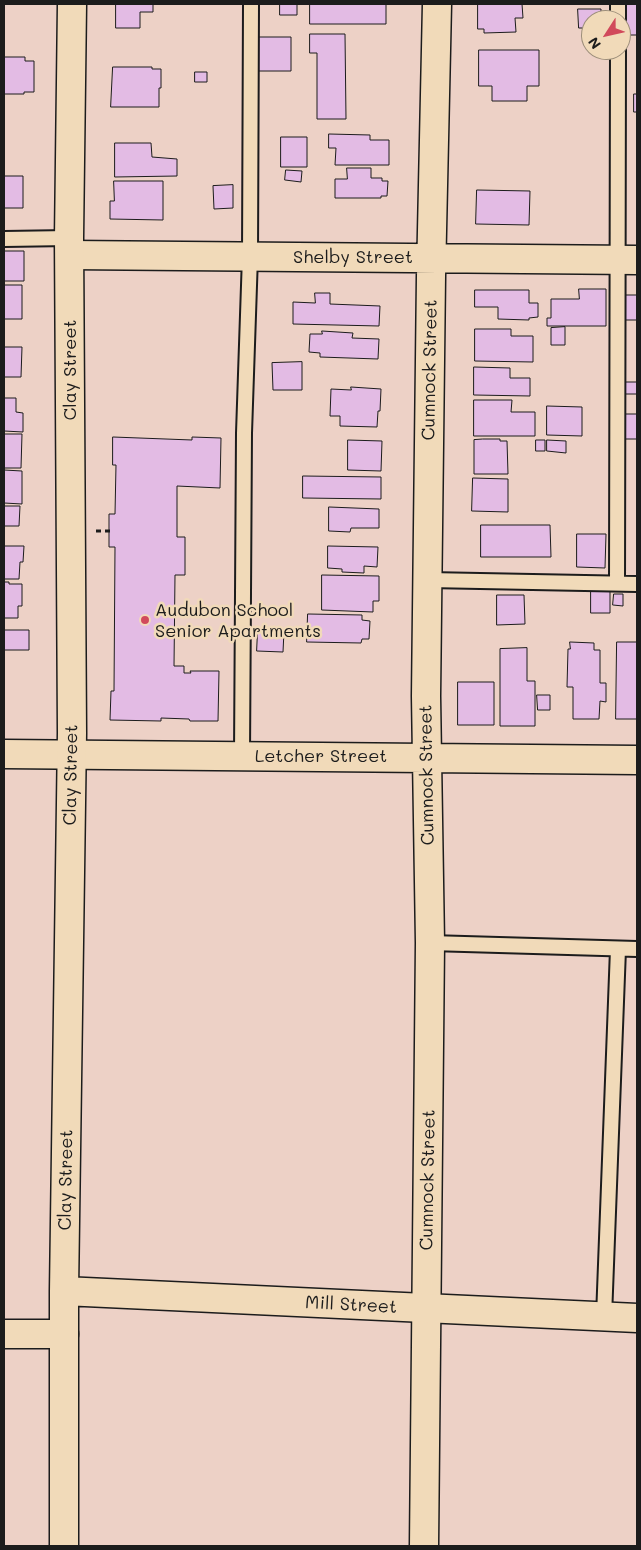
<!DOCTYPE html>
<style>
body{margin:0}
#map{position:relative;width:641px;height:1550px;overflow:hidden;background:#edd1c6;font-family:Mali,sans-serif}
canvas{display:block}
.frame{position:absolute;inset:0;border:5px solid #1c1c1c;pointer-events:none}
.north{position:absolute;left:581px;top:10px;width:50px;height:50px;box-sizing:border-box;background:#f1dab9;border:1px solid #9c8e7a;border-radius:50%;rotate:235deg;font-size:14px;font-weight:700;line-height:20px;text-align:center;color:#1c1c1c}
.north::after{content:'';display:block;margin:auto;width:18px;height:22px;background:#d1495b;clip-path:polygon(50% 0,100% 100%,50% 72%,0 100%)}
</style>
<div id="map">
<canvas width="641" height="1550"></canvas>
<div class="frame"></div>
<div class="north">N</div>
</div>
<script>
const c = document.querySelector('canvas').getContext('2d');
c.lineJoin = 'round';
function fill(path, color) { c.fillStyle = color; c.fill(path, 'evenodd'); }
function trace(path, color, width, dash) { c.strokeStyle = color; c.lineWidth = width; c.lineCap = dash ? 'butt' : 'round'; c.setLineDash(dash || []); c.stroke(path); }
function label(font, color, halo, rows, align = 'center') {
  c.font = font + ' Mali,sans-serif'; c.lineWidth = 5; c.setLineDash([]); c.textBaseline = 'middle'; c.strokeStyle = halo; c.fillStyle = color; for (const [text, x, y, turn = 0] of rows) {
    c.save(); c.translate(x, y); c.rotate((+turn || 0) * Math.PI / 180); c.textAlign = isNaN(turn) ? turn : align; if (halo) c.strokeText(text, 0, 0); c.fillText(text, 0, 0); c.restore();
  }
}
const building = new Path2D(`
 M116 4H153V12H140V28H116Z
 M280 4H297V15H280Z
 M310 4H386V24H310Z
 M478 4H522L523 18H515L516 32 484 33V29H478Z
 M621 4H637V35H621Z
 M578 9H601V20H591V28H579Z
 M310 34H345L346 119H317V53H310Z
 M259 37H291V71H259Z
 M479 50H539V86H527V101H492V86H479Z
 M4 57H25V61H34V92H24V94H4Z
 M113 67H152V69H161V88H159V107H111Z
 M195 72H207V82H195Z
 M634 94H637V112H634Z
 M329 134 370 135V140H389V165H335L336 148H329Z
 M281 137H307V167H281Z
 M115 143H151L152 157 177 159V176L115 177Z
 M347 168H371V178H382V181H388L387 196H381V198H335V179H347Z
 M286 170 302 171 301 182 285 180Z
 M4 176H23V208H4Z
 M114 181H163V220L110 219V201H114Z
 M233 185V208L214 209 213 186Z
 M477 190 530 191 529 225 476 224Z
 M4 251H24V281H4Z
 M4 285H22V319H4Z
 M579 289H606V326H547V318H551V299H579Z
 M475 290H529V303H538V317L529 318V320L498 319V307H475Z
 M315 293H330V304L380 306 379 326 293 324V302L315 303Z
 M623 295H637V320H623Z
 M565 327V345H551V328Z
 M475 329H511V336H533V362L475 361Z
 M322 331 353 333 352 338 379 339 378 359 320 357V353L309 352 310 334H322Z
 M4 347H22L21 377H4Z
 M302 362V390H273L272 363Z
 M474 367 510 368V378H530V396L474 395Z
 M623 382H637V394H623Z
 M351 387 381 389 380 411H378L377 427 340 426V416H330L331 389 351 390Z
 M4 398H16V412L23 413V432L4 431Z
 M474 400H512L511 412H535V436H474Z
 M547 406 582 407V436L547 435Z
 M620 414H637V439H620Z
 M4 434H22L21 468H4Z
 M113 437 192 440V437L221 438 220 488 177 486V537H185V575H175L174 666H184V673H191L190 671H219L218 721H190L189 719 161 718V721L110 720 111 691H114L115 547H109V514H115L116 465H113Z
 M483 439H500V441H507L508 474H474V440Z
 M348 440 382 441 381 471 348 470Z
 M536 440H545V451H536Z
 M547 440 566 441V453L547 451Z
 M4 470 22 471V504L4 503Z
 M303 476 381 477V499L303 498Z
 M473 478 508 479V512L472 511Z
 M4 506H20L19 526H4Z
 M329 507 379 509V528H351L350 532 329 531Z
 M481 525H550L551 557H481Z
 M577 534H606L605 568 577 567Z
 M4 546H24L23 562H20L19 579H4Z
 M328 546 378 547 377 567 364 566V573L342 572V569L328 568Z
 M322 575 379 576V601H373V612L322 610Z
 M4 582H9V584H22V606H18V618H4Z
 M591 590H610V613H591Z
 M614 594H623V606L613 605Z
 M497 595H524L525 624 497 625Z
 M308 614 362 615V620L370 621 369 639H362L361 643 307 642Z
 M4 630H29V650H4Z
 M258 630 284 631 283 652 257 651Z
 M570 642 594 643V650H600V683H606V702L600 701 599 719H573V687H567L568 649H570Z
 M617 642H637V719H616Z
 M527 648V681H535V726H500V649Z
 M458 682H494V725H458Z
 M537 695H550V710H538Z`);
fill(building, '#e3bbe4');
trace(building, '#1c1c1c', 1);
const lane = new Path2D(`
 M618 20V4
 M4 239 69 238
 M428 580 637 584
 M617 583 618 50
 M242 755 244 433 250 256 251 4
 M430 943 637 949
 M604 1317 618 949`);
const street = new Path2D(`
 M70 255 637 260
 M4 754 637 760
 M4 1334H64
 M424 1546 430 943 426 696 431 276 437 4`);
const secondary = new Path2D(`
 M64 1291 637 1318
 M64 1546V1291L72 733 69 238 72 4`);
trace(lane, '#1c1c1c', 18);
trace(street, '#1c1c1c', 31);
trace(secondary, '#1c1c1c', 31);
trace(new Path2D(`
 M96 531H112`), '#1c1c1c', 3, [5, 4]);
trace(lane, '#f1dab9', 14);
trace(street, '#f1dab9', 28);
trace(secondary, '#f1dab9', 28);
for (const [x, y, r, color] of [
 [145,620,5,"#d1495b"]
]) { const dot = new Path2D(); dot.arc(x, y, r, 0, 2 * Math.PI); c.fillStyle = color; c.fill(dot); trace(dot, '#f1dab9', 2); }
label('18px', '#1c1c1c', '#f1dab9', [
 ["Shelby Street",353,257],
 ["Clay Street",70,370,-90],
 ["Cumnock Street",430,370,-89],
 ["Letcher Street",321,756],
 ["Clay Street",71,775,-89],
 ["Cumnock Street",427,775,-91],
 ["Clay Street",66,1180,-89],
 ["Cumnock Street",428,1180,-89],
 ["Mill Street",351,1305,3]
]);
label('18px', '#1c1c1c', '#f1dab9', [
 ["Audubon School",155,610],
 ["Senior Apartments",155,631]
], 'left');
</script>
